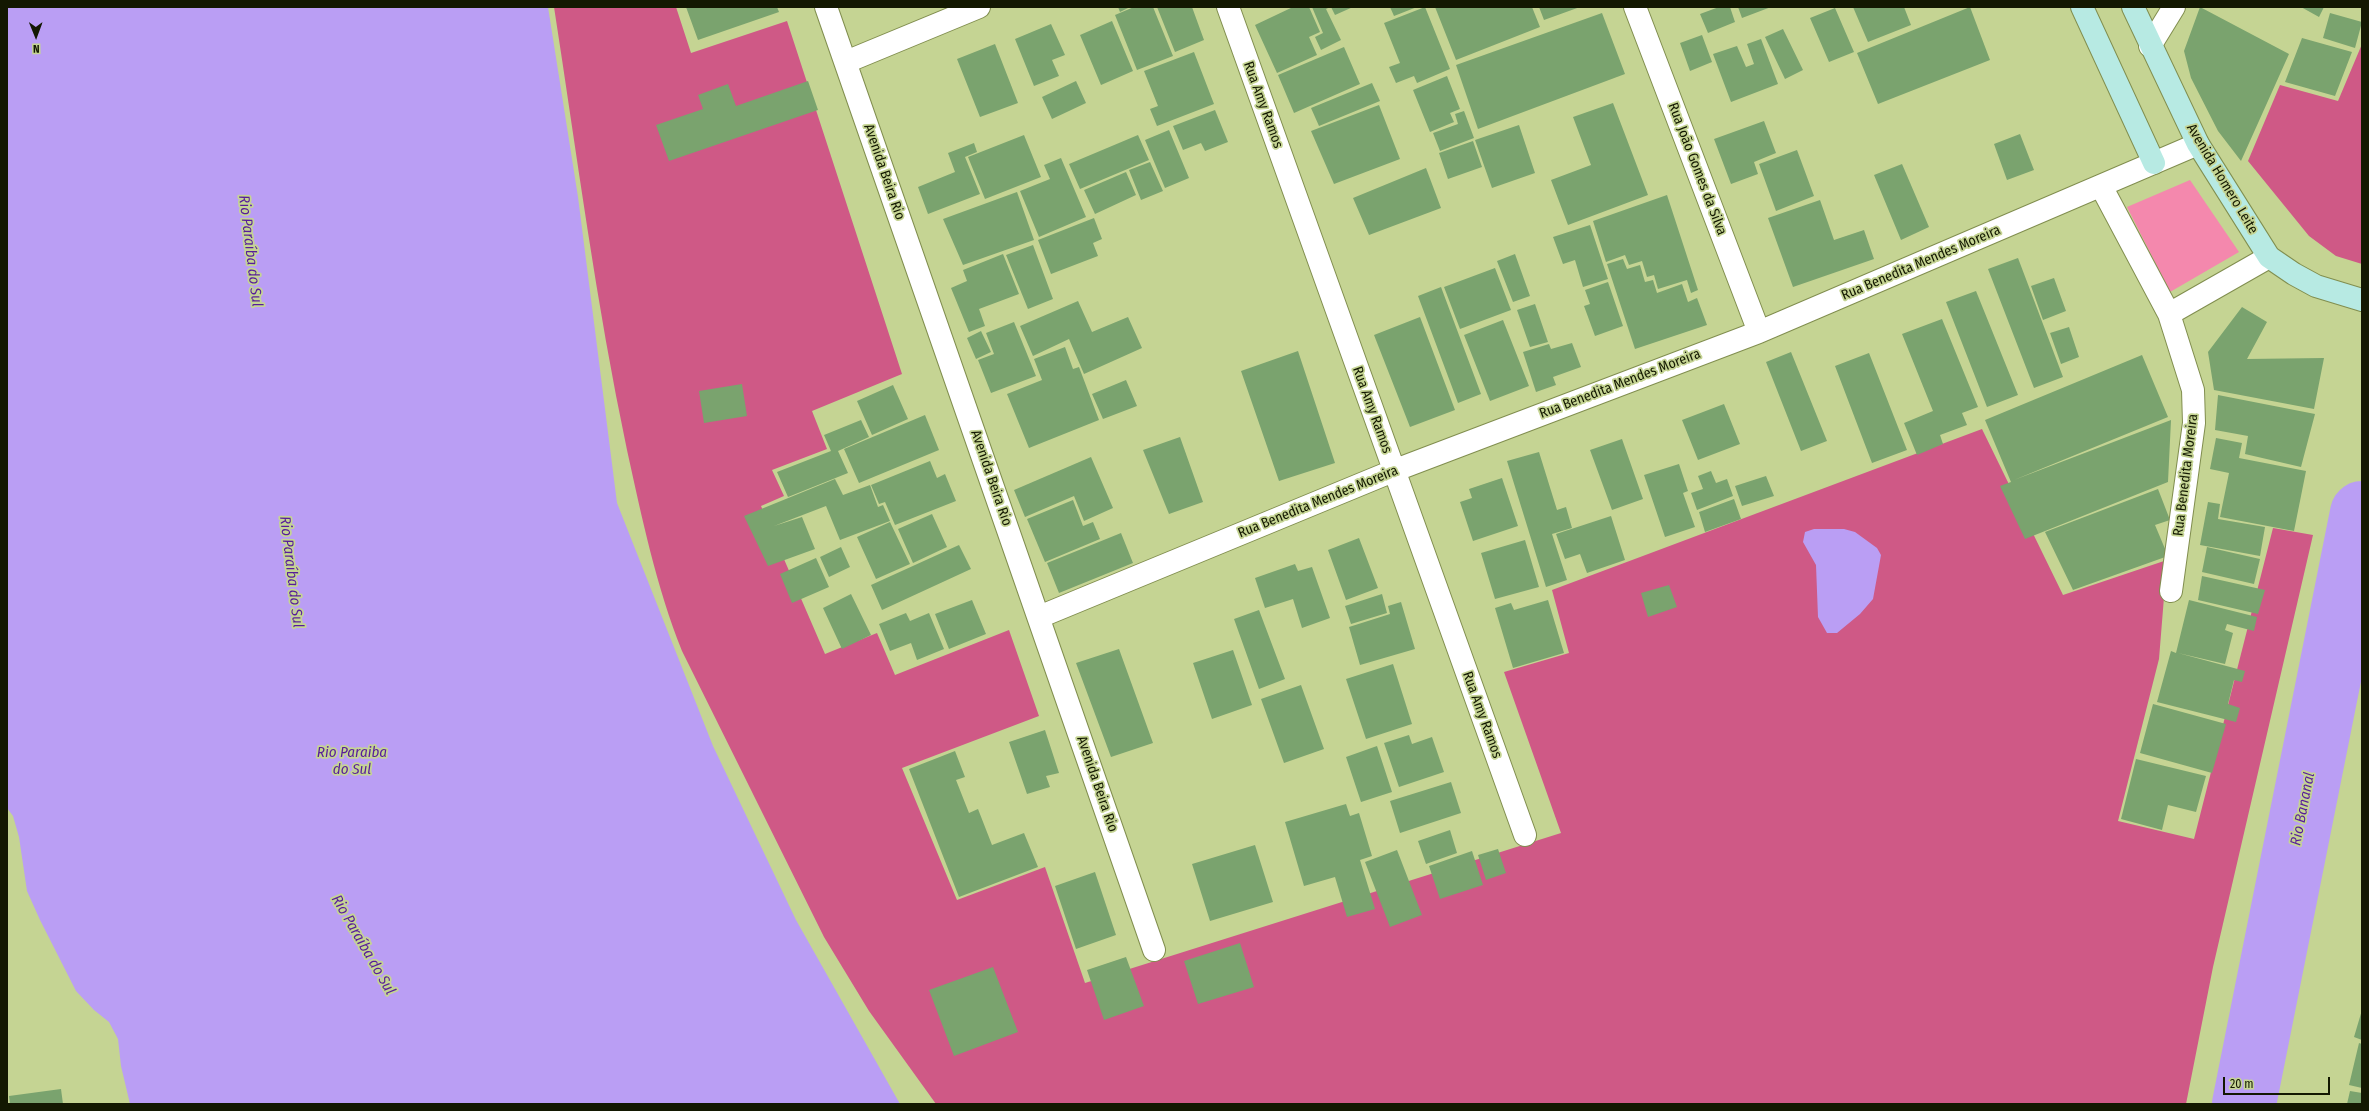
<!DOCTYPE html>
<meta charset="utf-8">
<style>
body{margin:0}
#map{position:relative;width:2369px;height:1111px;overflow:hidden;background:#c5d493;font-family:"Fira Sans Condensed",sans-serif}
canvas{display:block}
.frame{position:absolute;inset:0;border:8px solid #131801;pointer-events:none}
.north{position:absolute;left:16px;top:16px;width:40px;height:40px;-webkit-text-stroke:3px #c5d493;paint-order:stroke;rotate:179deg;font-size:11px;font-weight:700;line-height:16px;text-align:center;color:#131801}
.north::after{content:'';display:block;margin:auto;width:14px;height:18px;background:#131801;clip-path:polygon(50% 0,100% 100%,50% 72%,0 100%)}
.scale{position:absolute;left:2223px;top:1077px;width:107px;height:18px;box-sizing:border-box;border:2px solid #131801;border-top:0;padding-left:5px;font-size:12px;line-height:14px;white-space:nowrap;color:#131801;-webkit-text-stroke:3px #c5d493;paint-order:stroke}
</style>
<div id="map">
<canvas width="2369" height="1111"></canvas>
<div class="frame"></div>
<div class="north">N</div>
<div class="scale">20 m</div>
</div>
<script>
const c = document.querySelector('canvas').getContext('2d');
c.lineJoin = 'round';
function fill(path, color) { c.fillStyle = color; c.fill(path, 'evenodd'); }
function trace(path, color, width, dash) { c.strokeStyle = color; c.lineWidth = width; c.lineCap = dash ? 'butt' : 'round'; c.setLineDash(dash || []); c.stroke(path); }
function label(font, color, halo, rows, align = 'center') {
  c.font = font + ' "Fira Sans Condensed",sans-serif'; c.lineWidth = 3.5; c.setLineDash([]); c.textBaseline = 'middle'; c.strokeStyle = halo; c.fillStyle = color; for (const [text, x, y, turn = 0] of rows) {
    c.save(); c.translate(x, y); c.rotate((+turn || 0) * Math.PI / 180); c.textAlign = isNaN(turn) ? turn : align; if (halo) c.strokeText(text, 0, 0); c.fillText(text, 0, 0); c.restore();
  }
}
fill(new Path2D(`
 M2190 180 2239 252 2170 292 2127 207Z`), '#f488ad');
fill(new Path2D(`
 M554 7H676L691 53 787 21 902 374 812 411 827 449 772 470 784 496 761 506 825 654 877 633 895 675 1009 630 1039 716 902 768 957 900 1045 867 1085 983 1561 833 1504 672 1569 653 1552 590 1982 429 2063 595 2167 560 2159 659 2118 821 2194 839 2273 528 2313 535 2213 967 2186 1104H936L869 1011 824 937 682 651C656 586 642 518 627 450 596 304 577 155 554 7Z
 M2362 44V264L2336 256 2309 236 2248 161 2280 85 2338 101Z`), '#cf5986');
fill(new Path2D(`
 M7 7H548L578 197 617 503 713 746 796 920 900 1104H130L121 1066 118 1039 109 1022 94 1010 76 991 40 920 27 891 19 837 13 816 7 808Z
 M1814 529H1844L1855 532 1877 548 1881 555 1873 599 1860 614 1837 633H1827L1818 617 1816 565 1803 542 1805 532Z`), '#ba9ef4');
trace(new Path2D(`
 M2244 1104 2362 513`), '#ba9ef4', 64);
fill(new Path2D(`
 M686 7H777L779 12 698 40Z
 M1118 7H1130L1120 12Z
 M1134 7H1153L1173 56 1137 70 1115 15Z
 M1157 7H1192L1204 40 1175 52Z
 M1293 7H1309L1320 32 1309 37 1317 55 1277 73 1255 25Z
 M1312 7H1330L1326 9 1341 40 1321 50 1315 37 1323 33Z
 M1331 7H1353L1335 15Z
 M1390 7H1417L1394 16Z
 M1425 7 1450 69 1417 83 1414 76 1396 83 1389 67 1400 63 1384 23Z
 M1435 7H1532L1540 27 1456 60Z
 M1539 7H1580L1544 20Z
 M1719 7H1730L1735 22 1708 33 1700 14Z
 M1738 7H1771L1742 18Z
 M1853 7H1904L1911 25 1868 42Z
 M1970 7 1990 60 1878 104 1857 53Z
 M2200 7 2289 54 2241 161 2218 131 2191 78 2184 51Z
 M2301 7H2324L2319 17Z
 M1835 8 1854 52 1829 62 1810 18Z
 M1602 13 1625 74 1478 129 1456 65Z
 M2330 13 2362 22 2355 48 2323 38Z
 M1112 21 1133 71 1101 85 1080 35Z
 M1051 24 1065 55 1052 60 1059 76 1034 86 1015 39Z
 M1783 29 1803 70 1785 79 1765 37Z
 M1702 35 1712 62 1690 71 1680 43Z
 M2302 38 2352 52 2335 96 2285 82Z
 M1761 39 1778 84 1731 102 1713 54 1737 46 1746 67 1754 64 1747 44Z
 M995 44 1018 103 980 117 957 59Z
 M1344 47 1360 84 1294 113 1278 75Z
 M1194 52 1214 104 1157 126 1150 109 1158 106 1144 71Z
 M1447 76 1460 109 1450 113 1454 122 1430 132 1413 90Z
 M808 81 818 110 669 161 656 125 703 109 698 95 728 84 736 106Z
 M1076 81 1086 103 1052 119 1042 97Z
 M1372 83 1380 101 1319 126 1311 108Z
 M1613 103 1648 195 1568 225 1551 180 1591 165 1573 117Z
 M1379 105 1400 159 1334 184 1311 131Z
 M1215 110 1228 142 1205 151 1201 143 1183 150 1173 126Z
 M1464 111 1474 138 1440 151 1433 133 1458 124 1455 114Z
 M1764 121 1776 153 1754 162 1758 174 1731 184 1714 139Z
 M1519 125 1535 173 1492 188 1475 140Z
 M1169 130 1189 178 1165 188 1145 140Z
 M2020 134 2034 170 2007 180 1994 144Z
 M1024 135 1041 177 985 199 968 157Z
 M1138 135 1149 160 1080 189 1069 164Z
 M1473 141 1482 167 1448 179 1439 153Z
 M974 143 977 152 965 157 980 194 928 214 918 187 955 172 948 153Z
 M1797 150 1814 196 1776 211 1759 164Z
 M1061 158 1086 217 1039 237 1020 191 1050 179 1044 165Z
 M1150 162 1163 191 1141 200 1129 170Z
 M1902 164 1929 227 1901 240 1874 175Z
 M1426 168 1441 208 1369 235 1353 198Z
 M1126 172 1136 195 1095 214 1084 190Z
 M1017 192 1034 240 963 265 943 219Z
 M1667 195 1698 290 1691 293 1687 280 1658 289 1654 275 1647 277 1642 261 1629 265 1625 255 1606 262 1593 221Z
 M1820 200 1834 240 1864 230 1874 259 1793 287 1768 218Z
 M1094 218 1102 239 1093 243 1098 256 1051 274 1038 240Z
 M1590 225 1608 279 1583 287 1575 260 1563 264 1553 237Z
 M1033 245 1053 299 1028 309 1006 255Z
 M1003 254 1019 294 979 309 985 326 969 332 951 288 967 281 963 270Z
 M1515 254 1530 296 1513 302 1497 261Z
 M2018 258 2063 377 2034 388 1988 269Z
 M1623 259 1627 269 1640 265 1645 282 1653 280 1657 293 1682 284 1688 302 1697 298 1707 325 1635 349 1607 264Z
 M1495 268 1511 310 1460 329 1444 287Z
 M2054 278 2066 311 2043 320 2031 286Z
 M1608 282 1623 326 1595 336 1584 306 1590 304 1585 290Z
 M1441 287 1481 394 1458 403 1418 296Z
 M1976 291 2018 395 1987 407 1946 302Z
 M1078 301 1092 332 1128 317 1142 348 1084 374 1069 339 1033 356 1020 326Z
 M1535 304 1548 342 1530 347 1517 310Z
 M2242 307 2267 322 2247 359 2324 358 2314 409 2214 390 2208 352Z
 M1420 317 1455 410 1410 427 1374 335Z
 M1942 319 1978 407 1962 413 1967 425 1940 435 1943 444 1917 455 1904 423 1933 411 1902 334Z
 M1503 320 1529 386 1490 401 1464 335Z
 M1014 322 1036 376 991 393 978 360 994 354 986 333Z
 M2069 327 2079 357 2061 364 2050 333Z
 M981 331 991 352 976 359 967 338Z
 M1572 343 1581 367 1553 377 1556 385 1536 392 1523 352 1549 344 1551 349Z
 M1065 347 1073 369 1079 367 1099 420 1029 448 1007 394 1042 380 1034 359Z
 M1298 351 1335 463 1279 481 1241 371Z
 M1791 352 1827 441 1801 451 1766 362Z
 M1869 353 1907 450 1872 463 1835 366Z
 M2142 355 2168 417 2014 480 2171 420 2168 482 2025 539 2000 486 2011 482 1985 420Z
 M1126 380 1137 406 1103 419 1092 394Z
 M742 384 747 416 704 423 699 391Z
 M893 385 908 419 872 435 857 401Z
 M2218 395 2315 414 2301 467 2245 454 2248 436 2215 430Z
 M1724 404 1740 444 1698 460 1682 420Z
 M925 415 939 450 859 483 844 449Z
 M861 420 869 437 838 451 848 473 788 497 777 472 831 451 824 435Z
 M1180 437 1203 502 1169 514 1143 450Z
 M2216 438 2242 443 2239 458 2306 471 2294 531 2220 517 2229 473 2210 469Z
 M1622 439 1643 499 1612 510 1590 450Z
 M1539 452 1557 510 1566 507 1572 528 1552 534 1567 580 1546 587 1507 461Z
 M1091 457 1113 508 1084 521 1074 496 1025 517 1014 490Z
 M930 461 937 478 945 474 956 501 895 525 885 502 879 504 871 485Z
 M1679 464 1688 491 1683 493 1695 527 1665 537 1644 475Z
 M1711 471 1716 483 1727 479 1733 496 1697 510 1691 493 1703 489 1698 476Z
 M1766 476 1774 496 1742 506 1735 486Z
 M1502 478 1518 526 1473 541 1460 502 1472 498 1469 489Z
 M835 479 843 495 870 485 878 507 883 505 890 521 840 540 826 506 774 526 802 517 815 549 768 566 744 516Z
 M2158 489 2170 520 2155 525 2168 556 2073 590 2045 532Z
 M1734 499 1741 519 1705 532 1699 512Z
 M1073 500 1083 526 1093 522 1100 539 1045 562 1027 519Z
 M2208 502 2220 504 2218 519 2265 527 2260 556 2200 545Z
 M932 514 947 547 913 563 898 529Z
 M1611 516 1625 560 1587 573 1580 554 1565 559 1556 534Z
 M890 522 910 564 876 579 857 537Z
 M1121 533 1133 563 1059 593 1047 563Z
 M1359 538 1378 588 1346 600 1328 550Z
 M1525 540 1539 587 1495 599 1481 553Z
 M959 545 971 569 882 610 871 585Z
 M841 547 850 567 829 577 820 557Z
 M2207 547 2260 559 2254 584 2202 572Z
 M816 558 829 587 792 603 780 574Z
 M1295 564 1298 571 1312 567 1330 618 1302 628 1293 599 1265 608 1255 578Z
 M2202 576 2265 590 2258 614 2198 600Z
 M1669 585 1677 607 1648 617 1641 593Z
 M851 594 871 635 842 649 823 608Z
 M1382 594 1387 613 1351 624 1345 606Z
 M972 600 986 634 949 649 935 614Z
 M1548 600 1564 653 1513 668 1495 608 1511 603 1514 610Z
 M2189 600 2257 617 2254 631 2227 624 2225 630 2233 633 2225 664 2178 653 2245 671 2242 682 2234 680 2228 704 2240 708 2236 722 2157 702 2171 651 2176 653Z
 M1401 602 1415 649 1360 665 1349 627 1390 614 1388 606Z
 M1259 610 1285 679 1259 689 1234 619Z
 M906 613 910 621 929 613 944 649 917 660 911 643 890 651 879 624Z
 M1119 649 1153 743 1111 757 1076 663Z
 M1233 650 1252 705 1212 719 1193 663Z
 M1393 664 1412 724 1366 739 1346 679Z
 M1301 685 1324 749 1284 763 1261 699Z
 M2153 704 2226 724 2212 773 2140 753Z
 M1045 730 1059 773 1046 776 1050 787 1027 794 1009 742Z
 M1409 735 1412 744 1432 737 1444 772 1399 787 1384 743Z
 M1377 746 1392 792 1361 802 1346 757Z
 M955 751 965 777 956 780 969 813 978 809 992 845 1024 833 1038 867 959 897 909 769Z
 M2136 759 2206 776 2196 812 2168 805 2162 830 2121 819Z
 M1451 782 1461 813 1400 833 1390 801Z
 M1346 804 1350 816 1359 813 1372 856 1360 860 1375 909 1347 917 1335 877 1304 886 1285 822Z
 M1450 830 1457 853 1426 864 1418 841Z
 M1255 845 1273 902 1210 921 1192 864Z
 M1498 849 1506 873 1486 880 1478 855Z
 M1397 850 1422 915 1390 927 1365 862Z
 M1472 851 1483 885 1440 899 1429 866Z
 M1095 872 1116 935 1076 949 1055 886Z
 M1240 943 1254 987 1198 1004 1184 961Z
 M1126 957 1144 1006 1104 1020 1087 970Z
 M993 967 1018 1032 954 1056 929 990Z
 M2362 1010V1040L2354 1037Z
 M2359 1043 2362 1044V1088L2349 1085Z
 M61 1089 63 1104H10L9 1096Z
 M2350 1091 2362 1093V1104H2347Z`), '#7aa36e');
const street = new Path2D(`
 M826 7 1154 950
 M1228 7 1525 835
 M1635 7 1759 332
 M2150 46 2174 7
 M846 62 979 7
 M2101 186 2169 314 2193 390 2194 423 2171 591
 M2169 314 2269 257
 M1039 617 1393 471 1759 332 2198 144`);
const secondary = new Path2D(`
 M2082 7 2154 163
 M2133 7 2198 144 2269 257 2294 274 2316 286 2362 300`);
trace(street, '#818e4f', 24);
trace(secondary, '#818e4f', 24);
trace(street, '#fff', 22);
trace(secondary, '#b7eae3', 22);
label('14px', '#131801', '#c5d493', [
 ["Rua Amy Ramos",1263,105,70],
 ["Rua João Gomes da Silva",1697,169,69],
 ["Avenida Beira Rio",884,172,71],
 ["Avenida Homero Leite",2222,179,59],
 ["Rua Benedita Mendes Moreira",1921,263,-23],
 ["Rua Benedita Mendes Moreira",1620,384,-21],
 ["Rua Amy Ramos",1372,410,70],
 ["Rua Benedita Moreira",2186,475,-83],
 ["Avenida Beira Rio",991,478,71],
 ["Rua Benedita Mendes Moreira",1318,502,-22],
 ["Rua Amy Ramos",1482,715,70],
 ["Avenida Beira Rio",1097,784,71]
]);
label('italic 15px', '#571c9a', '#c5d493', [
 ["Rio Paraíba do Sul",250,251,83],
 ["Rio Paraíba do Sul",291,572,83],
 ["Rio Paraiba",352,753],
 ["do Sul",352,770],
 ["Rio Bananal",2303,809,-79],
 ["Rio Paraíba do Sul",363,945,60]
]);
</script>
